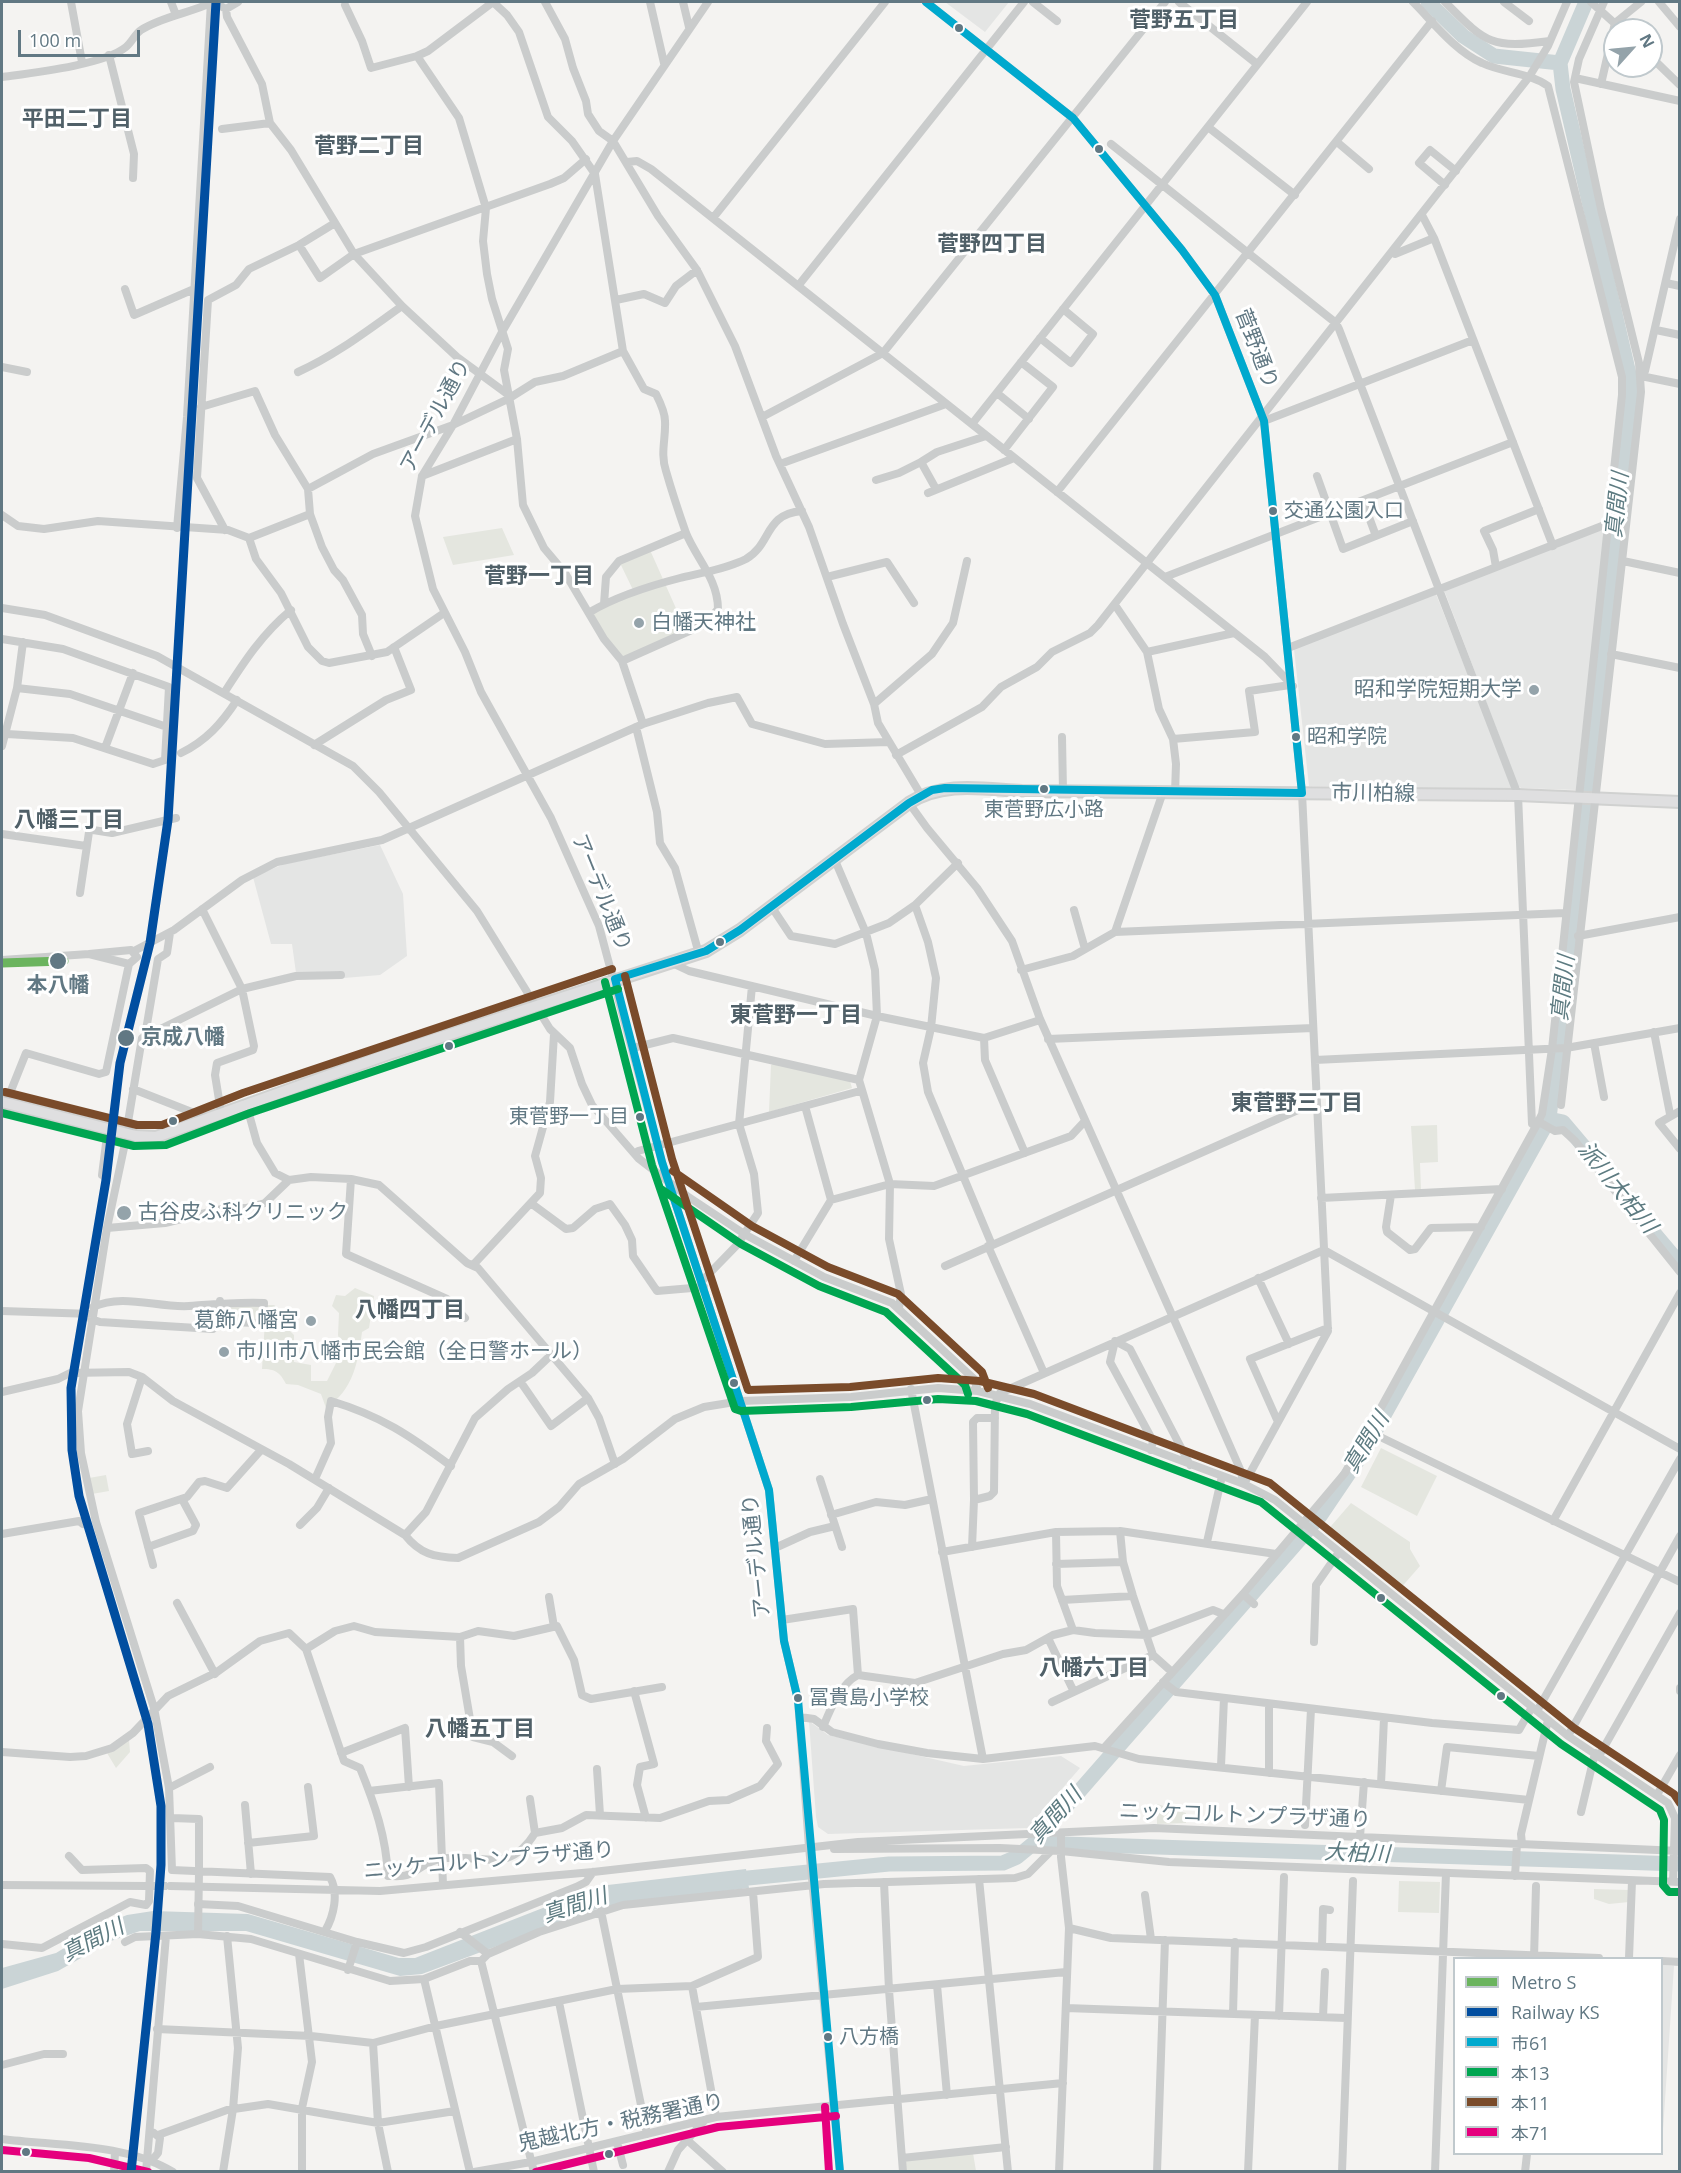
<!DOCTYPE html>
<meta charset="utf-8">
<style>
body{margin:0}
#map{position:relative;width:1681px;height:2173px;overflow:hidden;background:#f4f3f1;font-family:"Open Sans","Noto Sans JP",sans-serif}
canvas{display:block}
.frame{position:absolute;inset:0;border:3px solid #617883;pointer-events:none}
.legend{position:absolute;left:1453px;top:1957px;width:210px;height:198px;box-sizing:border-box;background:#fff;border:2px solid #c0c9cd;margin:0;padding:8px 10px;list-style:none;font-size:18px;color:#617883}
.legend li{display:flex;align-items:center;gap:12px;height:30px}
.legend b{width:30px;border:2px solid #c0c9cd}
.north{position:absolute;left:1603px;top:18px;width:60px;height:60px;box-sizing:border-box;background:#fff;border:2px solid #c0c9cd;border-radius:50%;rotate:63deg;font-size:16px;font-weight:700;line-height:24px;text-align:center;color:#617883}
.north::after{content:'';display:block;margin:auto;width:21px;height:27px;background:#94a3aa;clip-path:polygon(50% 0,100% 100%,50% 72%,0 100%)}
.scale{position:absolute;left:18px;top:30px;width:122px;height:27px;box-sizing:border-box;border:3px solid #617883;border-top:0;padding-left:8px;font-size:18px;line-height:21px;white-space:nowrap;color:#617883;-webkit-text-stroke:4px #fff;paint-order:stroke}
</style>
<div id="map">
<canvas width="1681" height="2173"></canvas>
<div class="frame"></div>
<ul class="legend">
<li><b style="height:8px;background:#6bb45e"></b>Metro S</li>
<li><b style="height:8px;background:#014ea0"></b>Railway KS</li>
<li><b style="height:8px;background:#00a9ce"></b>市61</li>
<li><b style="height:8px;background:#00a651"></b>本13</li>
<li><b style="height:8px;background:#7a4b2a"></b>本11</li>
<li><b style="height:8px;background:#e5007d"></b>本71</li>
</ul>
<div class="north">N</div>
<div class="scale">100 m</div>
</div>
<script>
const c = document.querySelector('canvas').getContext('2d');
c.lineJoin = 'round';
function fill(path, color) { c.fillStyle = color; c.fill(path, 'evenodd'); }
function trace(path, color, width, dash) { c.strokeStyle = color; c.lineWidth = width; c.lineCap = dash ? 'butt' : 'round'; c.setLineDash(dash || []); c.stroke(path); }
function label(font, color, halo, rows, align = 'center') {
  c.font = font + ' "Open Sans","Noto Sans JP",sans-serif'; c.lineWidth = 6; c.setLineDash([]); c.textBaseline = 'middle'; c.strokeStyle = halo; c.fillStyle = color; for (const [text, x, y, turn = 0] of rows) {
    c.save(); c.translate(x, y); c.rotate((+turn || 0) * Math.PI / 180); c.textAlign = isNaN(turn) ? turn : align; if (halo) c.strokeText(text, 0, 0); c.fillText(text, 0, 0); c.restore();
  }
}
fill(new Path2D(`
 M945 2H1009L985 32Z
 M1605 528 1576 790 1521 788 1518 786 1444 590Z
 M1436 594 1512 786V790L1309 786 1294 649Z
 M380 845 403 894 407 956 380 975 344 978 342 971 296 973 292 944H271L253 877 284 864Z
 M809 1721 828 1735 964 1766 1061 1756 1080 1768 1028 1828 828 1834 818 1827 816 1817Z
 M1662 1965 1674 1966 1663 2130H1662Z`), '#e4e5e4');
fill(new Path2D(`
 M502 528 514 555 453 565 443 537Z
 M650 550 687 633 622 661 590 612 634 592 619 561Z
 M774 1063 850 1081 852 1088 769 1112 771 1065Z
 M1437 1125 1438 1162 1420 1163 1421 1190H1415L1411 1126Z
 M355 1288 374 1296 369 1328 362 1332C358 1363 353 1390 326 1408L321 1394 298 1385 286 1384C280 1372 275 1369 262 1369L265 1321 224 1320 203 1330 201 1306 274 1305 286 1313 283 1324 294 1335V1362L311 1365V1381H327L342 1351 338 1335 339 1313 332 1306 336 1295 345 1296Z
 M1381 1448 1437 1476 1417 1516 1361 1487Z
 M106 1475 109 1491 92 1494 89 1478Z
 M1351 1503 1410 1542V1549L1420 1566 1399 1590 1325 1533Z
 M129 1740 130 1752 116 1768 107 1753Z
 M1157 1804 1186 1813V1823L1157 1824Z
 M1399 1881 1440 1882 1439 1913 1398 1912Z
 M1594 1889 1629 1890V1902L1609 1904 1594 1899Z
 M973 2153 976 2171H905L904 2160Z`), '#e4e6df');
fill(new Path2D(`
 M746 1869 749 1888 602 1907 422 1974 400 1976 246 1931H140L111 1941 58 1971 2 1989V1968L56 1953 104 1924 127 1915 153 1911 248 1914 399 1958H415L599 1886Z`), '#cad4d6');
trace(new Path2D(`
 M1428 2 1463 36 1494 56 1560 63
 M1549 1119 1563 1122 1585 1148
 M1643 1220 1680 1264
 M1034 1843 1680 1864
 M728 1880 889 1864 1003 1863 1017 1857 1034 1843 1320 1516 1364 1451 1549 1119 1632 387 1563 89 1560 63 1586 2`), '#cad4d6', 15);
trace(new Path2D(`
 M147 1886H170`), '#c8ced0', 8, [8, 4]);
const major = new Path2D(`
 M2 1102 136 1136 156 1137 389 1054 706 951 740 930 909 803C943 781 983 789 1022 791L1518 795 1680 802`);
trace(major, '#d0d1d0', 14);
trace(new Path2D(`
 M71 2 82 62
 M171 2 176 15
 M545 2 565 39 573 68 586 101 588 114 599 131 613 141 658 216 697 270 735 346 776 456 809 527 843 624 874 704 878 723 921 795
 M650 2 664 63
 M683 2 689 27
 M708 2 613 141 502 332 453 425 422 476 415 516 433 589 465 652 481 692 551 818 599 926 662 1162 769 1490 784 1641 798 1700 809 1847 840 2172
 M926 2 1073 118 1182 250 1215 295 1264 421 1302 793 1328 1331 1244 1484
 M1033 2 1057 21
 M1179 2 1257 64
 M1413 2C1433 22 1455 51 1482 63 1503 73 1528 72 1548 86L1622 377V395L1552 1049 1542 1114 1536 1126
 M1445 2C1486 43 1490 49 1550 41
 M1504 2 1529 21
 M1591 2 1622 30
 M1659 2 1680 27
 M345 5 362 41 371 68 417 56 459 118 486 208 483 241 487 274 492 299 508 349 504 370 517 439 523 505 544 548 565 573 604 639 622 661 643 724
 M226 9 227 17 262 84 270 123 291 150 354 254 402 306 457 357 506 393
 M226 9 238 2
 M109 55 134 154 133 178
 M417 56 428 51 493 2 507 15 519 32 548 117 572 141 595 174 623 351 644 389 656 394C660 402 665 412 665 421 666 439 660 453 666 471 672 492 679 513 686 533 696 558 718 579 718 609L705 624 622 661
 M1651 57 1680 85
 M2 77C31 73 104 65 126 47 132 42 135 34 141 30 163 16 191 13 213 2L226 9
 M1575 78 1680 101
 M1601 84 1615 23 1641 2
 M1208 127 1295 195
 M222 129 270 123
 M1337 142 1369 169
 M627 162 637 161 651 169 1265 657 1293 686
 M1445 185 1419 163 1430 150 1456 171
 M1422 215 1434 238 1553 546
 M713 218 885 2
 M1680 219 1645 371 1641 376 1680 384
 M299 245 320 278 354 254 550 184 564 178 586 159
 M1393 252 1395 254 1434 238
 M1666 283 1680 286
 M798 286 1024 2
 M125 289 134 315 194 289
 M616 300 644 294 665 303 676 286 697 270
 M1656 330 1680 335
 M1040 338 1071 363 1093 334 1063 309
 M2 367 27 372
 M298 372C336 355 368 330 402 306
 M997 393 1029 419
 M201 407 255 391 275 435 308 489
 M762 417 883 353 1165 2
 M1264 421 1473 340
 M972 424 1307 2
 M1004 450 1053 387 1021 362
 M780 464 946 404
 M422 476 517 439
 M1317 476 1343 549 1413 521
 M876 480 899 473 921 462
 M936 489 921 462 937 452 986 436
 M1057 492 1432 21
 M928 493 1014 458
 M1363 501 1376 536
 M2 515 18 526 44 529 98 521 228 530 249 538 310 514
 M177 528 187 417 211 2
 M225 530 197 478 208 300 236 285 249 269 299 245 335 223
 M249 538 256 559 281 593 308 647 322 661 329 663 387 652 444 613
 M1623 561 1680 573
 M1496 567 1493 550 1484 531 1539 509
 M827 577 887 562 914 603
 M1165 577 1513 442
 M604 604 606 577 619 561 686 533
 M1115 605 1147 652 1159 709 1173 739 1176 764 1175 793
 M2 608 45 615 157 656 353 766 379 792 477 911 550 1029 570 1048 582 1084 592 1105 638 1158 687 1196 746 1235 824 1277 892 1303 974 1379 978 1391
 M590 612C617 596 649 586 680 578 701 573 726 569 746 559 772 544 764 514 802 511
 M2 639 63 649 169 687 165 760 153 764 73 738 7 734
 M1288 648 1607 524
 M1147 652 1234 633
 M1611 654 1680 668
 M372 656 363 634 362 615 343 580 334 570 322 547 310 514 308 489 373 454 453 425 508 399 535 382 563 376 623 351
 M17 688 70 694 167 727
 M224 693C244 662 262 634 291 610
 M874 704 932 654 953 623 967 561
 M636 727 657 812 660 843 675 868 699 954
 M1062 737 1063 791
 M1173 739 1255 732 1249 691 1290 685
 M314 745 386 700 411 690 394 647
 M2 746 17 688 23 642
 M105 748 133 673
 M181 753C206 741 222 723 237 700
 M896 755 982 707 1001 687 1037 667 1052 652 1090 633 1098 625 1529 77 1548 46 1567 2
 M909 803 927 828 977 888 1012 941 1040 1019 1201 1380 1240 1469 1244 1484
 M2 834 86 846
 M834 858 866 933 875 970 877 1016 859 1080 890 1184 889 1239 901 1294 899 1308
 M80 893 89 832 93 830 112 833 176 818
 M915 905 928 942 936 978 931 1028 923 1063 928 1092 992 1245
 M771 906 791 936 835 944 889 923 915 905 958 863
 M202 909 242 989 254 1046 253 1050 217 1063 215 1075 221 1112
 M1074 910 1085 949
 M1115 932 1163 792
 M1578 936 1680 917
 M131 950 137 957 129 964 89 954Z
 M134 951 174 930 242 880 277 862 382 840 643 724 708 703 737 697 752 724 825 744 888 742
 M2 960 89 954
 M672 963 689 971 877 1016 984 1038 1040 1020
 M1021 970 1073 956 1115 932 1565 913
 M1654 1032 1670 1114
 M145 1036 158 959 167 953 170 933
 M984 1038 985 1060 1025 1153
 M1048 1039 1313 1028
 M1594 1043 1604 1097
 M633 1048 673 1038 859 1080
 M1315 1060 1566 1048 1680 1028
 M133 1089 207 1118
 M6 1103 26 1053 99 1074 106 1072 129 964
 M246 1103 257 1143 275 1173 289 1180 311 1177 351 1179 379 1185 467 1263 478 1268 588 1398 599 1418 615 1464
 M1561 1105 1641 392 1639 363 1601 209 1574 82 1579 59 1604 2
 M1680 1111 1659 1123 1680 1149
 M1539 1122 1555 1131 1563 1130 1575 1141 1680 1272
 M635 1154 638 1151 860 1091
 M102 1175 108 1128
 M351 1179 346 1254 447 1299 465 1318
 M1391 1195 1386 1227 1387 1232 1410 1250 1415 1249 1431 1228 1481 1227
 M1321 1198 1502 1189
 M831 1200 890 1184 934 1186 1071 1136 1085 1121
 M532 1204 566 1229 573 1228 595 1209 610 1204 625 1225 632 1240 633 1256 657 1291 704 1287
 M107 1228 165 1223 222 1209 246 1208 265 1203 289 1180
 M988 1246 1044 1373
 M794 1261 831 1200 805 1106
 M473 1265 540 1193 541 1178 535 1156 550 1102 554 1034
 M945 1266 1316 1102
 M1258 1278 1289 1344
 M702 1281 737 1245 758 1213 754 1174 739 1124 752 986
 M220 1301 221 1322
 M2 1311 92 1314
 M91 1319 100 1322 213 1329 221 1322 263 1323 264 1303C237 1302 216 1304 189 1306 157 1308 123 1293 93 1307
 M142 1377 127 1424 132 1454 148 1451
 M520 1381 551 1426 588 1398
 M911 1389 983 1759
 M2 1392 58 1379 70 1373 129 1372 142 1377 173 1401 289 1464 405 1535C420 1554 434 1557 458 1558L539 1522 559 1507 579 1484 623 1459 675 1419 704 1407 741 1401 851 1397 938 1388 978 1391 1030 1404 1244 1484 1275 1500 1568 1736 1668 1803 1675 1818 1673 1882
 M1278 1422 1250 1359 1328 1328
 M1368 1431 1680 1582
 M1151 1450 1153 1441 1110 1362 1115 1341 1130 1349 1190 1465
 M315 1479 331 1443 328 1417 331 1401C381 1416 409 1435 451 1466
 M820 1479 842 1547
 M974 1500 973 1422 977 1418H995
 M831 1515 876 1502 905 1505 932 1499
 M1553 1521 1680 1293
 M300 1525 317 1508 329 1488
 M1120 1531 1123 1562 1133 1596 1153 1655 1172 1672
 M1056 1532 1057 1586 1073 1630
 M2 1534 79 1521 83 1524
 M405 1535 426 1512 475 1418 508 1389 532 1373 551 1355
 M1207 1542 1222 1476
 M148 1547 193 1531 196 1525 182 1499
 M972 1547 974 1500 990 1496 994 1492 995 1404 1000 1393 1324 1250 1680 1449
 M775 1548 810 1532 835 1526
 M942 1552 1056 1532 1120 1531 1276 1554
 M1056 1564 1123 1562
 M153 1565 139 1513 187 1497 199 1482 205 1481 227 1488 261 1450
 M1243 1594 1254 1604
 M549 1597 554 1627
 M1062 1600 1133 1596
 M177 1603 215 1674
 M782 1620 853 1609 858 1675
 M460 1637 461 1666 473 1737 493 1742 512 1756
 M1048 1638 1074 1692
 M1314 1642 1316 1585 1339 1552
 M306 1649 335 1631 354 1626 375 1632 460 1637 478 1631 514 1636 557 1626 574 1660 582 1695 591 1699 662 1687
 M1163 1682 1176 1692 1432 1723 1519 1730 1532 1707
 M1680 1688V1691
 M634 1691 654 1764 640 1767 637 1785 646 1818
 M1052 1702 1153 1655
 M1269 1704V1773
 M1537 1711 1680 1459
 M800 1717 814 1719 832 1732 878 1744 927 1753 983 1759 1095 1746 1139 1759 1529 1800
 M823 1727C830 1710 840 1684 858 1675L915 1683 1003 1654 1026 1650 1053 1635 1073 1630 1095 1633 1147 1635 1213 1610 1223 1614
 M1568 1736 1680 1536
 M1104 1748 1243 1594 1345 1473 1536 1126 1532 1124 1518 795 1339 329 1336 323 1111 144
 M2 1752 70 1757 86 1756 112 1748 133 1733 168 1696 217 1672 260 1641 289 1633 306 1649 344 1761 360 1768C375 1805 386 1836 388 1876 394 1876 401 1877 407 1875 419 1871 426 1861 440 1859 480 1852 508 1877 535 1833L562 1828 586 1815 660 1818 709 1801 728 1800 760 1786 778 1764 766 1741 767 1728
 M341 1753 405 1728 409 1787
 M1599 1756 1680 1613
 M1221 1766 1224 1698
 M597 1769 600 1815
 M1381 1784 1384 1718
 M169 1788 210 1767
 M369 1791 439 1783 443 1885
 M1441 1791 1447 1747 1539 1756
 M1657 1795 1680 1755
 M530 1799 535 1833
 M245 1805 251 1874
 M1581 1812 1595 1753
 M172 1818 199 1819V1872
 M1305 1825 1311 1709
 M1360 1837 1364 1782
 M248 1843 314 1836 308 1787
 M1522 1844 1521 1834 1548 1720
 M834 1849 1000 1848 1061 1851 1169 1862 1680 1882
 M1515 1876 1517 1844
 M979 1879 1008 2172
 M884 1882 889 1990 903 2172
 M2 1885 147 1886
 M170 1886 380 1891 593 1872 858 1842 1154 1828 1680 1851
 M1145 1895 1151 1939
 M198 1904 238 1906 357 1942 404 1953 426 1947 576 1887 586 1882 593 1872
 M601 1911 647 2134
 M1069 1928 1111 1938 1599 1958
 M325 1931C334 1916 339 1893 330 1877L172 1870 169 1788 154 1708 96 1522 81 1453 78 1411 107 1228 124 1148 130 1135 128 1122 142 1038 242 989 296 976 341 975
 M460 1932 488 1954
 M125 1942 135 1937 198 1934 251 1939 390 1981 424 1979 470 1961H481L488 1954 539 1932 623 1905 824 1884 1015 1878 1028 1874 1051 1851
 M2 1944 42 1948 130 1902 146 1905 149 1901 150 1871 146 1868 82 1870 69 1856
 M1322 1946 1323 1909 1330 1910
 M299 1954 312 2062 302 2108V2172
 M1534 1958 1536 1886
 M1629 1958 1632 1881
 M481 1961 534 2172
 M1662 1961 1680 1962
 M348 1970 357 1942
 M424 1979 470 2172
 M937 1985 947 2095
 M692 1986 716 2117
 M559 2002 594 2172
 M696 2007 1066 1972
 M1066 2008 1346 2018
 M1233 2014 1235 1942
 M1279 2016 1284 1877
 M1323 2017 1325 1972
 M157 2029 311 2036 373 2043 436 2026 617 1989 692 1986 758 1957 753 1892
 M373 2043 378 2123 388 2172
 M2 2065 44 2054H63
 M158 2135 227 2110 268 2104 378 2123 455 2111
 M2 2139C56 2146 126 2143 173 2172
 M686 2139 723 2172
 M617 2142 623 2165
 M902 2158 1006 2147
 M153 2159 158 2153 160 2138 154 2133
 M114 2172 115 2152
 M146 2172 166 1936
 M223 2172 233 2109 238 2048 227 1936
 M474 2172 531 2162 716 2117 1063 2083
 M668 2172 678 2150 704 2121
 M1059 2172 1069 1928 1061 1857V1833
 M1157 2172 1165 1940
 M1248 2172 1255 2015
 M1342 2172 1353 1881
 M1435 2172 1446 1873
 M1525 2172 1527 2154`), '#cacccc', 8);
trace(major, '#dfdfe0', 10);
trace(new Path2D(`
 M198 1934 199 1872`), '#cacccc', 8);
trace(new Path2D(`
 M926 2 1073 118 1182 250 1215 295 1264 421 1302 793
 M615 979 662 1162 769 1490 784 1641 798 1700 840 2172
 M615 979 706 951 740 930 909 803 932 790 945 788 1302 793`), '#00a9ce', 8);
trace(new Path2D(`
 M605 982 652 1165 735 1409 741 1411 851 1407 938 1399 976 1401 1027 1414 1261 1502 1561 1744 1660 1810 1664 1820 1663 1885 1669 1892H1680
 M2 1113 134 1146 166 1145 250 1113 618 989
 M661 1189 741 1244 819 1286 886 1312 965 1385 968 1394`), '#00a651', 8);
trace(new Path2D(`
 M625 976 672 1159 748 1390 850 1387 938 1378 980 1381 1034 1394 1270 1483 1574 1728 1674 1794 1680 1803
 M5 1092 137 1125H162L243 1093 612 969
 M673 1171 752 1226 828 1267 898 1294 982 1372 988 1388`), '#7a4b2a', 8);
trace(new Path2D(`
 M825 2107 829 2172
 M2 2150 89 2158 148 2172
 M536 2172 718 2127 836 2116`), '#e5007d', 8);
trace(new Path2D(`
 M131 2172 156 1932 161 1865V1806L148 1724 79 1496 72 1450 71 1388 106 1180 120 1063 150 943 168 820 216 2`), '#014ea0', 9);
trace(new Path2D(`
 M2 963 64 961`), '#6bb45e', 9);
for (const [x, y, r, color] of [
 [959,28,5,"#617883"],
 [1099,149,5,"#617883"],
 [1273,511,5,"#617883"],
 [639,623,6,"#94a3aa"],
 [1534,690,6,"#94a3aa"],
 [1296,737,5,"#617883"],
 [1044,789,5,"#617883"],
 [720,942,5,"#617883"],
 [58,961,9,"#617883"],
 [126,1038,9,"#617883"],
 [449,1046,5,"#617883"],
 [640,1117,5,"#617883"],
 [173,1121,5,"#617883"],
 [124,1213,8,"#94a3aa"],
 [311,1321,6,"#94a3aa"],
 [224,1352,6,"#94a3aa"],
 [734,1383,5,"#617883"],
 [927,1400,5,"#617883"],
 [1381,1598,5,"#617883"],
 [1501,1696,5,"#617883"],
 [798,1698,5,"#617883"],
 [828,2037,5,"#617883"],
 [26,2152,5,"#617883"],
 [609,2154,5,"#617883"]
]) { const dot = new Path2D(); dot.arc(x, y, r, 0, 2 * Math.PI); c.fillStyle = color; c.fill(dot); trace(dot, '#fff', 2); }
label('20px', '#617883', '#fff', [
 ["交通公園入口",1284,511],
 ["昭和学院",1307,737],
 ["東菅野広小路",1044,810,"center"],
 ["東菅野一丁目",629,1117,"right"],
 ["冨貴島小学校",809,1698],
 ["八方橋",839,2037]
], 'left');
label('21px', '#617883', '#fff', [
 ["菅野通り",1256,349,69],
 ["アーデル通り",436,416,-62],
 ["市川柏線",1373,794,1],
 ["アーデル通り",601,893,68],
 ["アーデル通り",757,1556,-96],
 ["ニッケコルトンプラザ通り",1245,1816,2],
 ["ニッケコルトンプラザ通り",489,1861,-5],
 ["鬼越北方・税務署通り",621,2123,-12]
]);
label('21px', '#617883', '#fff', [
 ["白幡天神社",651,623],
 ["昭和学院短期大学",1522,690,"right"],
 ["古谷皮ふ科クリニック",138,1213],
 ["葛飾八幡宮",299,1321,"right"],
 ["市川市八幡市民会館（全日警ホール）",236,1352]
], 'left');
label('bold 21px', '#617883', '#fff', [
 ["本八幡",58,986],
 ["京成八幡",141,1038,"left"]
]);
label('bold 22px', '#506068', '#fff', [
 ["菅野五丁目",1184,21],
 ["平田二丁目",77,120],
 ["菅野二丁目",369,147],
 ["菅野四丁目",992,245],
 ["菅野一丁目",539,577],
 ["八幡三丁目",69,821],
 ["東菅野一丁目",796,1016],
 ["東菅野三丁目",1297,1104],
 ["八幡四丁目",410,1311],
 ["八幡六丁目",1094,1669],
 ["八幡五丁目",480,1730]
]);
label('italic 22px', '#5d7b81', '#fff', [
 ["真間川",1618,505,-84],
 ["真間川",1564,988,-84],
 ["派川大柏川",1617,1188,51],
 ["真間川",1367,1443,-59],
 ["真間川",1056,1816,-48],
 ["大柏川",1357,1854,2],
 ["真間川",575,1906,-18],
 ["真間川",93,1941,-27]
]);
</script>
